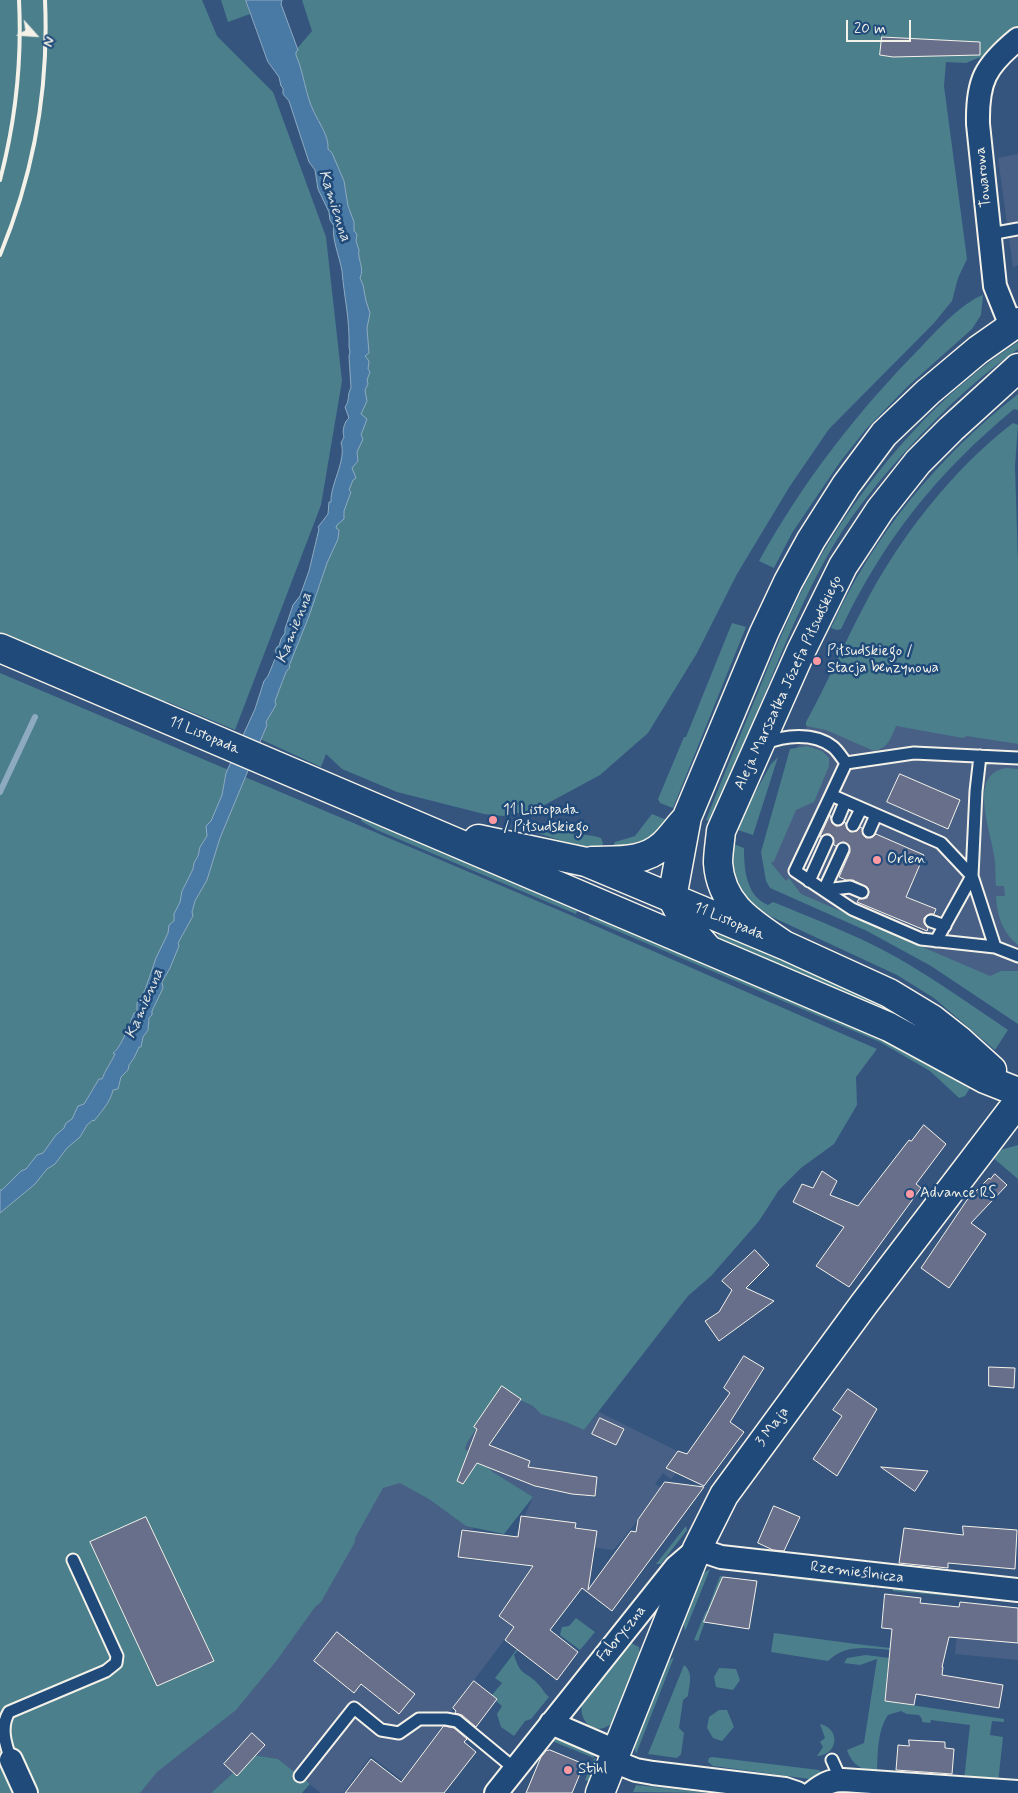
<!DOCTYPE html>
<meta charset="utf-8">
<style>
body{margin:0}
#map{position:relative;width:1018px;height:1793px;overflow:hidden;background:#35557f;font-family:Mynerve,sans-serif}
canvas{display:block}
.north{position:absolute;left:10px;top:10px;width:50px;height:50px;-webkit-text-stroke:4px #1f4a7a;paint-order:stroke;rotate:116deg;font-size:14px;font-weight:700;line-height:20px;text-align:center;color:#f4f1e8}
.north::after{content:'';display:block;margin:auto;width:18px;height:22px;background:#f4f1e8;clip-path:polygon(50% 0,100% 100%,50% 72%,0 100%)}
.scale{position:absolute;left:846px;top:20px;width:65px;height:22px;box-sizing:border-box;border:2px solid #f4f1e8;border-top:0;padding-left:6px;font-size:15px;line-height:18px;white-space:nowrap;color:#f4f1e8;-webkit-text-stroke:4px #1f4a7a;paint-order:stroke}
</style>
<div id="map">
<canvas width="1018" height="1793"></canvas>
<div class="north">N</div>
<div class="scale">20 m</div>
</div>
<script>
const c = document.querySelector('canvas').getContext('2d');
c.lineJoin = 'round';
function fill(path, color) { c.fillStyle = color; c.fill(path, 'evenodd'); }
function trace(path, color, width, dash) { c.strokeStyle = color; c.lineWidth = width; c.lineCap = dash ? 'butt' : 'round'; c.setLineDash(dash || []); c.stroke(path); }
function label(font, color, halo, rows, align = 'center') {
  c.font = font + ' Mynerve,sans-serif'; c.lineWidth = 5; c.setLineDash([]); c.textBaseline = 'middle'; c.strokeStyle = halo; c.fillStyle = color; for (const [text, x, y, turn = 0] of rows) {
    c.save(); c.translate(x, y); c.rotate((+turn || 0) * Math.PI / 180); c.textAlign = isNaN(turn) ? turn : align; if (halo) c.strokeText(text, 0, 0); c.fillText(text, 0, 0); c.restore();
  }
}
fill(new Path2D(`
 M1018 154V265L1013 267 998 158Z
 M821 698 1018 744V1013L898 936 789 890 769 863 795 751Z
 M500 1391 584 1430 599 1412 687 1456 671 1470 676 1473 671 1479 663 1473 655 1484 663 1489 652 1501 623 1539 613 1550 515 1537 533 1497 461 1452Z
 M385 1473 466 1516 474 1529H461L457 1558 532 1567 499 1615 514 1627 453 1708 446 1722 402 1780 371 1756 343 1793H321L278 1759 253 1755 211 1793H136L356 1512Z
 M960 1602 1018 1608V1660L955 1654Z`), '#486085');
fill(new Path2D(`
 M0 0H202L217 36 273 92 326 237 342 381 321 505 235 730 168 702 150 699 0 633Z
 M221 0H246L250 14 228 22Z
 M302 0H1018V32L991 55 978 58 966 63 946 62 944 86 967 259 958 278 952 301 934 323 829 429 790 486 737 574 697 653 648 733 600 775 537 809 503 816 484 814 397 792 342 769 326 754 321 767 258 738 359 424 351 223 293 67 295 51 312 31Z
 M983 295 981 315 972 329 908 386 867 428 840 462 792 533 774 568 759 561C804 480 857 412 922 346 937 330 963 302 983 295Z
 M1018 342V349C969 384 928 425 889 470 867 496 846 523 829 553 805 595 786 641 768 686 749 732 730 777 712 822L706 820C722 779 739 738 756 697 777 645 798 591 828 544 877 465 940 393 1018 342Z
 M1018 394V410L1014 409C937 473 884 539 841 629L837 630 831 628C873 535 938 457 1018 394Z
 M1013 423 1018 425 1015 466 1018 563V744L967 736 963 738 896 726C891 738 888 748 874 751L826 730 806 726V722C827 684 844 644 864 606 899 538 952 470 1013 423Z
 M732 623 746 627 673 808 660 803 658 799 684 737H686Z
 M0 673 582 920 877 1049 856 1077 857 1105 834 1144 801 1168 779 1190 759 1221 711 1276 688 1296 584 1430 566 1422 541 1414 533 1406 504 1393 497 1396 467 1443 465 1449 493 1472 533 1497 504 1534 466 1526 429 1499 400 1483 383 1488 355 1538V1542L321 1602 315 1607 277 1660 236 1710 157 1772 140 1793H0Z
 M807 746 822 751 829 758V766L814 802 796 810 774 861 771 863 786 881 789 878 801 894 920 945 927 949 990 976 1001 971H1018V1024L931 966 867 931 770 888 766 881 761 852 790 749Z
 M778 757 753 835 735 829 771 764Z
 M1007 768 1018 769V945C1002 932 997 915 996 896H1005L1004 886H996C995 876 996 865 994 855 991 830 967 773 1007 768Z
 M652 814 669 821 661 837 610 853 615 842 635 836Z
 M363 816 578 909 576 914 377 830 361 821Z
 M506 825 594 836 601 838 603 843 600 853 531 831Z
 M731 843 744 848C744 869 746 896 768 905L773 902C814 919 857 935 896 957 935 979 971 1005 1008 1030L995 1050 934 998 897 975 770 916C753 904 731 887 730 863 730 857 731 850 731 843Z
 M591 913 884 1037 970 1088 965 1096 959 1098 930 1071 880 1042 589 919Z
 M721 931 886 1004 913 1023 719 941 718 934Z
 M1018 1145V1179L991 1156 1001 1150Z
 M686 1526 687 1530 661 1564H656Z
 M710 1569 685 1631 683 1621 702 1574Z
 M778 1574 874 1585V1588L777 1577Z
 M720 1576 724 1577 713 1599 698 1641 694 1640 706 1611H707Z
 M893 1587 960 1594V1597L893 1591Z
 M576 1618 595 1632 580 1650 560 1635 562 1627 569 1626Z
 M537 1623 539 1624 514 1655C521 1678 526 1670 539 1685 543 1689 544 1693 549 1697L531 1719 525 1721 514 1736 501 1727 497 1714 502 1706 496 1701 497 1699 492 1695 502 1683 495 1678Z
 M774 1633 856 1644 890 1648V1650C867 1648 846 1644 828 1661L771 1652Z
 M631 1643 639 1647 640 1656 615 1720C600 1738 578 1726 582 1703L627 1644Z
 M866 1655 889 1658 885 1701 1004 1719V1722L992 1721 990 1735 1003 1737 998 1783 964 1780 970 1725 931 1720 930 1723 922 1722V1719L919 1715 907 1714 901 1711 888 1715C877 1731 878 1754 877 1772 862 1771 852 1765 847 1750L864 1743 877 1659 860 1665 844 1663 847 1658Z
 M674 1657 636 1754 634 1744 666 1663Z
 M684 1665C694 1673 689 1685 688 1696L683 1700 679 1728 684 1733 681 1754 677 1758 648 1754Z
 M719 1668 736 1669 740 1680 733 1690 716 1687 714 1677Z
 M719 1710H727L734 1727 722 1741 713 1738 707 1728 709 1717Z
 M820 1724C840 1728 839 1754 818 1756H817L823 1747 820 1742 825 1738Z
 M555 1736C567 1742 599 1748 596 1767 595 1772 592 1777 591 1782L585 1780 594 1758 547 1739Z
 M253 1755 278 1759 310 1784 302 1793H211Z
 M712 1757 819 1770 822 1774 817 1780 713 1766 708 1762 709 1758Z
 M636 1785 711 1793 633 1792Z`), '#4b7f8c');
const water = new Path2D(`
 M246 0H282L281 4 298 50 296 52V55C304 73 305 94 314 112 319 123 329 136 328 149L332 153 344 181 348 206 354 222V231L357 234 356 241 359 250C357 259 365 268 360 278L363 285 366 301 370 313 367 328 369 353 365 356 369 361 368 369 370 372 367 380 368 384 365 390 367 401 361 414 367 419 361 435 363 439 357 452 358 461 352 468 356 478 353 480 349 490 351 492 344 511V519L337 525 336 528 339 530 338 539 327 563 309 616 289 666 290 667 286 672 275 701 276 705 266 722 267 725 220 838 207 880 195 901 192 912 193 916 178 943 179 946 170 968 162 982 163 988 152 1011V1015L149 1018 148 1030 143 1037 141 1047H139L134 1058 129 1065 128 1070 121 1077 118 1089 113 1090C111 1101 101 1112 94 1121L93 1120 87 1125 80 1137 67 1148 55 1164 47 1169 35 1184 0 1213V1190H2L21 1171 26 1169 37 1155 43 1153 56 1135 64 1128 66 1123 72 1119 78 1106 84 1104 99 1079H102C105 1070 111 1063 115 1054L113 1053C121 1048 130 1023 134 1013L137 1012V1003L145 990 156 958 168 933 169 925 174 921V914L180 902 182 891 193 869 194 863 198 856 200 847 207 836 206 826 211 821 222 795 226 773 255 709 264 681 268 676 277 654 275 651 277 647 279 646 281 639 285 633V629L293 605 300 596 309 571 319 529 318 527 328 514 329 502H331C330 485 347 459 341 443L344 437C342 431 344 422 349 418L345 407C350 401 347 394 351 388L349 356 350 352 349 347C350 320 344 296 342 271 340 258 331 237 334 226L330 220 329 212 318 189 315 170 309 162 289 101 283 94V88L281 86 279 77 268 62Z`);
fill(water, '#497aa6');
trace(water, '#8daac0', 1);
trace(new Path2D(`
 M0 792 35 717`), '#8daac0', 6);
const building = new Path2D(`
 M882 37 980 42V55L893 57 880 55Z
 M900 774 960 800 948 829 887 802Z
 M830 815 832 823 836 826 842 825 845 822 847 829 850 832 857 831 860 827 862 828 863 835 866 838 873 837 876 834 924 855 906 897 936 909 934 914H929L924 918V923L928 928 927 931 857 902 859 899 867 898 869 892 868 888 853 880H846L839 877 850 852 849 845 843 842 836 846 834 845 833 837 830 834H826L820 837Z
 M924 1125 946 1144 916 1184 921 1188 849 1287 816 1266 844 1227 793 1202 802 1184 813 1188 822 1171 837 1181 830 1195 858 1206 909 1140 911 1141Z
 M995 1174 1007 1185 971 1223 986 1234 949 1288 921 1268 967 1200 989 1178 990 1179Z
 M755 1250 769 1265 746 1288 774 1301 719 1341 705 1321 719 1312 732 1290 722 1281Z
 M744 1356 764 1368 730 1422 744 1432 704 1486 666 1468 678 1451 687 1454 730 1393 724 1388Z
 M989 1367 1015 1368 1014 1388 989 1386Z
 M502 1386 521 1399 489 1445 530 1461 528 1467 597 1477 595 1496 572 1494 535 1486 477 1463 463 1484 457 1481 477 1429 474 1427Z
 M848 1389 877 1409 837 1476 813 1459 842 1416 833 1410Z
 M600 1418 624 1429 616 1445 592 1434Z
 M881 1467 928 1471 915 1491Z
 M665 1482 704 1487 612 1611 582 1588 550 1630 578 1652 557 1680 505 1640 514 1627 499 1616 533 1566 458 1557 462 1530 518 1537 521 1516 576 1523 575 1528 597 1531 588 1590 631 1531 636 1532 638 1520Z
 M774 1506 800 1517 784 1551 773 1550 758 1543Z
 M146 1517 214 1661 157 1686 90 1542Z
 M963 1526 1017 1530 1015 1569 948 1563V1568L899 1563 904 1528 963 1535Z
 M723 1577 757 1581 749 1629 704 1622Z
 M885 1594 921 1598 920 1603 959 1607 960 1602 1018 1608V1643L949 1637 942 1667H943L942 1675 1003 1685 999 1708 916 1694 914 1705 885 1701 892 1629 882 1628Z
 M337 1632 415 1694 399 1714 361 1684 354 1693 314 1661Z
 M474 1681 497 1699 476 1727 462 1715 455 1713 456 1711 453 1708Z
 M444 1726 454 1728 467 1739 464 1742 476 1752 444 1793H345L371 1759 401 1782Z
 M252 1733 265 1745 237 1776 224 1764Z
 M909 1740 945 1742V1748L954 1749 952 1774 896 1770 898 1745 909 1746Z
 M550 1750 579 1762 582 1769 572 1793H526L541 1757 546 1751Z`);
fill(building, '#676f8b');
trace(building, '#f4f1e8', 1);
const lane = new Path2D(`
 M990 234 1018 229
 M764 744C784 735 814 732 833 747 838 751 842 758 846 763
 M831 795 846 763 914 753 1018 758
 M838 819 845 802
 M853 825 861 809
 M869 831 876 815
 M809 881 827 841
 M824 890 843 849
 M824 890 850 887 862 892
 M931 921 945 926
 M936 941 972 876 976 791 980 756
 M995 947 972 876 941 843 831 795 795 871 852 909 921 939 995 947 1018 956
 M11 1760C5 1743 0 1727 9 1712L106 1671 116 1663 117 1656 73 1560
 M832 1760 841 1780
 M300 1776 354 1708 381 1730 399 1733 419 1719H446L457 1721 515 1769`);
const street = new Path2D(`
 M1011 326 995 286 978 124C977 81 985 66 1018 39
 M551 1723 616 1751
 M11 1760 26 1793
 M613 1761 636 1770 653 1773 785 1789 797 1793
 M496 1793 676 1567 697 1549 721 1557 1018 1590
 M812 1793C822 1785 830 1780 843 1780L1018 1792`);
const secondary = new Path2D(`
 M0 648 889 1027 985 1079 1018 1092
 M478 839 586 862 784 945 889 993 932 1019 960 1041 992 1070
 M592 861C616 860 644 863 663 845 671 838 678 827 686 819
 M784 945C752 923 721 906 718 863 718 853 720 842 721 831L801 651 843 566 880 510 918 462 951 429 1018 368
 M707 948 686 924 672 898 687 817 764 633 788 582 811 540 846 485 884 434 928 392 978 350 1018 322
 M600 1793 697 1549 724 1495 864 1304 1018 1102`);
trace(lane, '#f4f1e8', 15);
trace(street, '#f4f1e8', 26);
trace(secondary, '#f4f1e8', 31);
trace(lane, '#1f4a7a', 11);
trace(street, '#1f4a7a', 22);
trace(secondary, '#1f4a7a', 28);
trace(new Path2D(`
 M0 180C15 123 22 59 19 0
 M0 255C34 173 49 88 45 0`), '#f4f1e8', 4);
for (const [x, y, r, color] of [
 [817,661,5,"#ff9aa2"],
 [493,820,5,"#ff9aa2"],
 [877,860,5,"#ff9aa2"],
 [910,1194,5,"#ff9aa2"],
 [568,1770,5,"#ff9aa2"]
]) { const dot = new Path2D(); dot.arc(x, y, r, 0, 2 * Math.PI); c.fillStyle = color; c.fill(dot); trace(dot, '#1f4a7a', 2); }
label('15px', '#f4f1e8', '#1f4a7a', [
 ["Towarowa",984,177,-96],
 ["Aleja Marszałka Józefa Piłsudskiego",789,683,-65],
 ["11 Listopada",204,736,23],
 ["11 Listopada",729,922,23],
 ["3 Maja",773,1427,-54],
 ["Rzemieślnicza",857,1573,7],
 ["Fabryczna",622,1634,-51]
]);
label('15px', '#f4f1e8', '#1f4a7a', [
 ["Piłsudskiego /",827,652],
 ["Stacja benzynowa",827,669],
 ["11 Listopada",503,811],
 ["/ Piłsudskiego",503,828],
 ["Orlen",887,860],
 ["Advance RS",920,1194],
 ["Stihl",578,1770]
], 'left');
label('italic 16px', '#dadfde', '#1f4a7a', [
 ["Kamienna",334,206,72],
 ["Kamienna",295,628,-69],
 ["Kamienna",145,1004,-67]
]);
</script>
